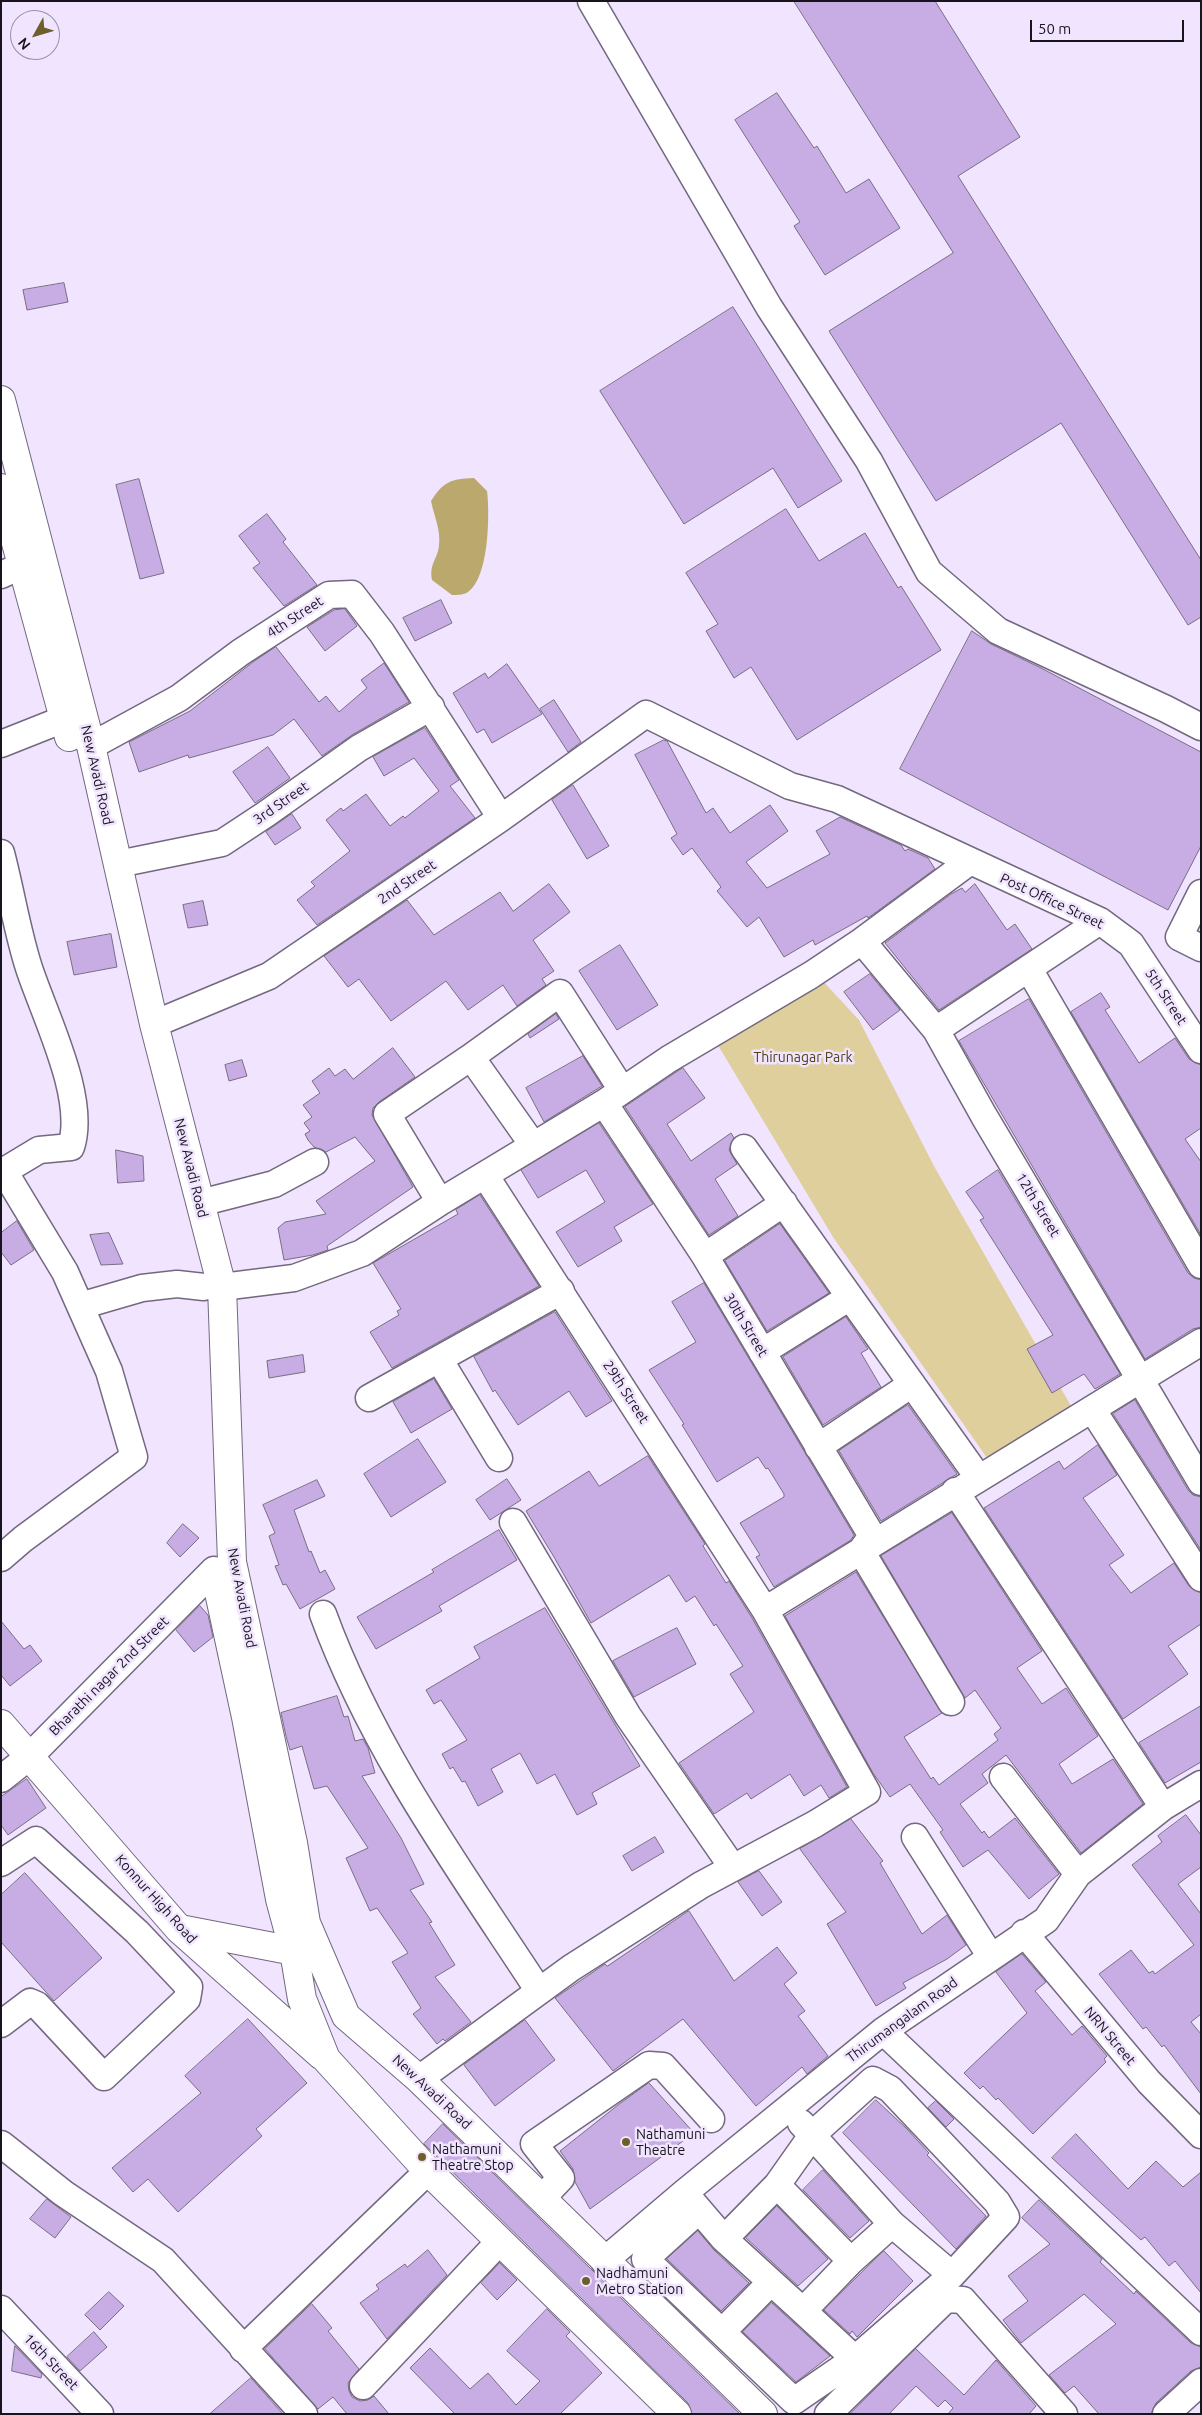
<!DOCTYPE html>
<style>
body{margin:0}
#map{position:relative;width:1202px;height:2415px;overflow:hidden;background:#f0e4ff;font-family:Ubuntu,sans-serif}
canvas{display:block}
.frame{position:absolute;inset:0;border:2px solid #18141d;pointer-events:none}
.north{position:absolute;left:10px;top:10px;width:50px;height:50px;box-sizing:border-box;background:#f0e4ff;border:1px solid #9a91a5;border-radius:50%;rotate:231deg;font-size:14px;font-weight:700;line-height:20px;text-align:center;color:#18141d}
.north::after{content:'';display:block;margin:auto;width:18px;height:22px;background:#6e5e2c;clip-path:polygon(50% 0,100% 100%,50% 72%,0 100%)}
.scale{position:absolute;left:1030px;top:20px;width:154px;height:22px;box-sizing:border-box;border:2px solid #18141d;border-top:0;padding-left:6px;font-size:15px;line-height:18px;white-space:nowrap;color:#18141d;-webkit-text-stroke:4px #f0e4ff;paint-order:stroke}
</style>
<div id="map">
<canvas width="1202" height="2415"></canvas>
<div class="frame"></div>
<div class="north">N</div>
<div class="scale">50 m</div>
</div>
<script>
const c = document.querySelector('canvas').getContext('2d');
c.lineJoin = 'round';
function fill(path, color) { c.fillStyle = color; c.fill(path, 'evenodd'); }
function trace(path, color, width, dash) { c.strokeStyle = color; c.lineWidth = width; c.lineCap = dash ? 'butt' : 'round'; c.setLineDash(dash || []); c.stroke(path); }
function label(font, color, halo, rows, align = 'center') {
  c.font = font + ' Ubuntu,sans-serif'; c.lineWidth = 5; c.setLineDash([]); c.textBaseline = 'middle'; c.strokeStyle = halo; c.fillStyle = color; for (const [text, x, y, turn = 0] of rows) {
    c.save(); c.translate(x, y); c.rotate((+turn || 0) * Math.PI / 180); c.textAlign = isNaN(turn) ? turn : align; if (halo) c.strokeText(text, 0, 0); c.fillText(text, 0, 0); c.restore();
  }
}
fill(new Path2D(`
 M806 963 859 1020 935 1168 1071 1406 987 1458 833 1237 710 1032Z`), '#dfcf9d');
fill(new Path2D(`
 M474 478 487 491C490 514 489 578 468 592 464 595 457 595 452 595L432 580C429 563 438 559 439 545 441 530 434 516 431 501 444 481 451 479 474 478Z`), '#bba86d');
const building = new Path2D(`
 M794 1H935L1020 137 958 176 1201 560V617L1188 625 1061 423 936 501 829 331 953 253Z
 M777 93 814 148 817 146 846 193 869 179 900 228 825 275 794 226 800 222 735 120Z
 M64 283 68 302 27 310 23 290Z
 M733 307 842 481 798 508 773 468 684 524 600 391Z
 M139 479 164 573 140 579 116 485Z
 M786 509 819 561 865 533 898 588 901 586 941 650 797 740 751 667 734 678 706 631 718 624 686 573Z
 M267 514 286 539 283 542 317 585 284 606 253 568 260 563 239 536Z
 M441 600 452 623 415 641 403 618Z
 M345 609 357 626 325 651 307 627 334 610Z
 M972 631 991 644 1041 668 1201 752V846L1168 910 900 769Z
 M276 647 319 702 326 696 339 712 367 688 361 680 384 663 409 702 352 735 322 756 294 719 273 735 189 758 188 755 139 772 129 742 190 711 253 662Z
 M507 664 542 714 492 743 484 729 477 733 453 693 485 673 488 678Z
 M554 700 581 742 568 752 540 709Z
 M425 728 459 780 450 786 475 818 317 925 297 900 315 886 311 882 350 851 326 820 341 808 343 811 366 794 390 826 403 816 405 818 439 791 414 758 384 776 373 757Z
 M664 740 667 741 706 813 713 808 730 833 770 805 788 831 746 862 767 888 830 854 816 831 840 817 901 845 905 851 908 849 928 858 935 869 868 918 867 916 815 945 813 940 784 957 759 917 747 927 717 891 721 887 692 848 683 855 671 838 677 834 635 755Z
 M268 747 290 778 255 803 233 772Z
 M573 785 609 846 587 859 552 800Z
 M292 814 301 828 275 845 266 832Z
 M549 884 570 912 533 940 554 971 542 979 546 985 517 1006 503 985 468 1010 446 981 391 1021 359 979 348 987 324 956 407 900 434 935 500 892 513 911Z
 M975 884 1007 930 1015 924 1032 949 939 1010 885 943 951 894 962 888 965 892Z
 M203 901 208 925 188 928 183 905Z
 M111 934 117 967 74 975 67 942Z
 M620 945 658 1005 617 1030 579 971Z
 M870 974 900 1010 873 1030 844 992Z
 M1101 993 1110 1007 1105 1010 1139 1063 1175 1038 1189 1059 1201 1065V1128L1185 1139 1201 1162V1235L1071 1012Z
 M1029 999 1188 1273 1194 1278 1201 1280V1327L1193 1329 1145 1359 959 1041Z
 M556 1014 559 1019 530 1038 528 1034Z
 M393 1048 415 1077 379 1102 373 1108 372 1115 413 1187 327 1246 328 1250 313 1255 284 1260 278 1228 285 1222 326 1214 316 1201 375 1161 355 1137 326 1152 314 1147 308 1140 305 1134 310 1131 304 1123 312 1117 303 1105 320 1093 312 1081 329 1068 335 1076 345 1069 353 1079Z
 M583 1056 602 1086 544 1122 526 1088Z
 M242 1060 247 1076 229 1081 225 1065Z
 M683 1068 705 1098 667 1124 691 1161 731 1133 734 1138 729 1150 737 1164 715 1179 738 1216 709 1235 625 1107Z
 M599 1123 653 1204 614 1227 622 1241 578 1267 556 1232 605 1202 586 1170 538 1198 521 1170Z
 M116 1150 143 1156 144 1181 118 1183Z
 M998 1170 1120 1374 1095 1389 1084 1374 1052 1393 1027 1349 1053 1335 980 1220 984 1218 966 1192Z
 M480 1195 539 1286 392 1368 370 1332 399 1315 397 1311 401 1309 373 1263 458 1214 456 1210Z
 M17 1221 34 1250 11 1265 1 1252V1233Z
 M780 1224 829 1293 767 1331 725 1261Z
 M109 1233 123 1264 101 1265 90 1235Z
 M704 1283 854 1535 851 1540 774 1587 756 1557 760 1555 740 1523 784 1497V1494L768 1468 766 1469 758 1457 717 1482 682 1425 684 1424 649 1370 696 1342 672 1302Z
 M555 1312 612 1401 586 1417 569 1391 518 1425 495 1390 493 1392 474 1357Z
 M846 1317 868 1349 861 1353 881 1387 823 1425 783 1357Z
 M303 1355 305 1372 269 1378 267 1361Z
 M434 1379 452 1409 411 1433 393 1402Z
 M1135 1400 1188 1490 1193 1495 1201 1497V1550L1113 1414Z
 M908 1405 957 1474 881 1521 839 1451Z
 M418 1439 446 1482 391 1517 364 1474Z
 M1098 1445 1117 1475 1083 1498 1124 1555 1109 1565 1131 1593 1174 1563 1189 1586 1201 1593V1624L1168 1646 1188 1674 1123 1719 984 1508 1059 1461 1064 1469Z
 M648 1456 705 1544 703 1546 726 1583 729 1581 752 1618 847 1787 829 1798 821 1785 804 1796 790 1774 751 1799 747 1793 714 1814 679 1763 754 1712 730 1674 743 1666 716 1624 714 1626 695 1596 686 1602 669 1575 591 1623 554 1557 526 1511 589 1471 599 1486Z
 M507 1479 521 1500 490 1520 476 1500Z
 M317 1480 325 1496 294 1510 309 1552 311 1551 320 1573 325 1570 335 1589 300 1609 286 1584 283 1585 275 1566 279 1565 269 1536 275 1533 263 1505Z
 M952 1513 1042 1651 1017 1668 1042 1704 1066 1688 1098 1736 1059 1764 1072 1784 1113 1759 1143 1804 1081 1853 1006 1755 982 1774 988 1783 960 1804 982 1833 984 1831 989 1838 1015 1818 1059 1874 1029 1899 988 1850 963 1867 940 1832 943 1830 910 1784 890 1797 873 1773 785 1616 856 1572 942 1713 904 1737 931 1779 933 1777 939 1785 998 1740 994 1734 1001 1728 975 1690 965 1698 881 1556Z
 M183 1524 199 1538 180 1557 167 1543Z
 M499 1530 517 1560 439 1606 442 1611 376 1649 357 1617 434 1572 432 1570Z
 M200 1606 208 1615 213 1637 194 1652 176 1630Z
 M545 1608 640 1766 592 1793 597 1804 577 1815 555 1774 537 1784 520 1753 491 1769 503 1792 478 1806 465 1781 462 1782 453 1767 450 1769 442 1754 467 1740 441 1700 434 1704 426 1690 480 1658 474 1647Z
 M1 1621 24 1649 30 1645 42 1661 10 1686 1 1675Z
 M677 1628 696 1664 634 1697 613 1661Z
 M337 1696 344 1717 348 1716 355 1741 363 1739 368 1748 375 1773 362 1776 401 1838 424 1884 410 1890 432 1922 429 1923 455 1965 435 1977 471 2022 445 2041 443 2039 437 2044 413 2014 421 2008 392 1962 408 1953 377 1908 370 1911 346 1858 368 1848 327 1786 314 1789 302 1746 290 1750 286 1736 281 1713Z
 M1201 1706V1762L1165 1783 1139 1743Z
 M27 1779 46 1808 8 1835 1 1825V1797Z
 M1186 1815 1201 1835V1867L1178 1884 1201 1914V2014L1191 2022 1201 2034V2094L1164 2045 1162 2047 1146 2027 1143 2029 1099 1974 1131 1950 1149 1973 1153 1971 1155 1974 1194 1945 1132 1865 1162 1842 1158 1836Z
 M851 1819 883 1861 880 1863 922 1934 947 1915 966 1945 947 1959 903 1983 906 1988 876 2006 827 1924 846 1912 800 1849Z
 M655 1837 664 1852 632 1871 623 1856Z
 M759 1871 782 1902 762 1916 738 1882Z
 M25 1873 102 1958 54 2001 1 1942V1895Z
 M689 1911 734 1981 777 1947 797 1973 784 1984 805 2011 798 2016 828 2056 807 2074 802 2067 756 2106 683 2019 613 2071 555 1998 605 1964 607 1966Z
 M1022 1954 1046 1982 1035 1991 1072 2035 1082 2026 1107 2056 1104 2059 1106 2062 1033 2134 998 2098 996 2100 983 2086 980 2089 964 2073 1027 2013 996 1972Z
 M248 2019 307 2083 256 2129 262 2136 178 2212 148 2179 133 2192 112 2168 201 2093 185 2076Z
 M525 2020 555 2060 495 2106 464 2065Z
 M649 2083 694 2133 590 2209 575 2182 573 2169 560 2151 618 2105Z
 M876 2100 906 2128 929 2153 927 2155 986 2216 956 2249 843 2133Z
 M936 2101 954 2119 946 2127 928 2108Z
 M443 2124 593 2271 740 2414H692L688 2403 424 2144Z
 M1076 2134 1128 2189 1156 2161 1183 2187 1201 2172V2293L1175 2261 1169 2266 1145 2237 1141 2240 1052 2158Z
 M823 2170 869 2221 850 2238 803 2190Z
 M47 2199 71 2217 55 2238 30 2219Z
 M1039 2200 1102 2259 1100 2262 1134 2294 1136 2291 1191 2343 1201 2347V2367L1191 2371 1156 2403 1151 2414H1099L1074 2386 1065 2393 1049 2375 1116 2324 1084 2294 1021 2343 1003 2320 1028 2301 1008 2276 1050 2244 1022 2218Z
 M777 2206 828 2259 798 2286 746 2238Z
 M698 2231 714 2250 749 2283 721 2311 667 2259Z
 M428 2250 447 2275 387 2339 360 2303 379 2289 376 2285 405 2264 407 2267Z
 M884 2251 913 2281 857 2337 852 2331 850 2334 824 2310Z
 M500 2263 517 2280 497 2300 481 2283Z
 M109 2292 124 2306 100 2330 85 2315Z
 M772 2303 830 2356 796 2382 743 2332Z
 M312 2304 332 2328 328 2331 359 2369 348 2383 349 2391 352 2397 360 2401 368 2400 374 2396 389 2414H347L333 2397 318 2409 265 2349Z
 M547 2309 570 2332 566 2336 602 2373 560 2414H455L410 2368 430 2348 470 2389 488 2373 516 2405 540 2381 507 2351Z
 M94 2332 107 2347 80 2371 67 2357Z
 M15 2346 42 2374 41 2378 12 2371Z
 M916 2349 964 2395 996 2360 1036 2406 1029 2414H948L953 2408 945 2400 938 2407 916 2386 889 2414H850Z
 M251 2378 283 2414H210Z`);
fill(building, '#c7ade3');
trace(building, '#796d85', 1);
const minor = new Path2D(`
 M591 1 769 307 869 461 929 572 998 631 1166 709 1201 727
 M1 575 21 566
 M1 744 64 719
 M91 746 179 698 241 652 329 595 352 594 382 633 501 818
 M1 853C11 891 17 931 29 968 45 1017 87 1098 71 1147L39 1150 4 1171
 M118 864 222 843 266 814 359 748 431 707
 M1201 893 1179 937 1201 948
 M862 941 936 1030 984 1116 1201 1482
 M1029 969 1201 1265
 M154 1024 269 976 501 818 646 714 790 786 837 799 1100 921 1131 944 1201 1050
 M936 1030 1100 921
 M471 1057 560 993 622 1090
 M604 1103 705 1256 872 1536 861 1551 951 1702
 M744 1148 978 1477
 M1 1172 4 1171 65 1272 109 1371 134 1457 23 1539 1 1558
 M440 1202 387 1114 471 1057 533 1145
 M200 1203 274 1184 315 1162
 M705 1256 784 1203
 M222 1287 294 1278 362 1253 440 1202 604 1103 669 1059 811 975 862 941 969 862
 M80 1306 142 1288 177 1284 204 1287
 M762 1352 850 1297
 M439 1359 499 1458
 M369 1398 561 1291
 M1092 1409 1201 1578
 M818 1447 912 1384
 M955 1491 1163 1807
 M513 1522 628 1716 733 1868
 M765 1610 1201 1342
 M323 1614C373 1751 460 1870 539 1991
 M1003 1777 1078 1874
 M1 1779 30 1756 214 1570
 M915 1837 991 1957
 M1 1863 36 1840 137 1932 189 1987 187 1999 104 2077 37 2005 30 2002 1 2024
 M1024 1933 1149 2082 1201 2135
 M883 2031 1201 2332
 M419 2079 571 1968 701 1885 815 1824 867 1792 765 1610 485 1175
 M801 2123 892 2224 952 2275
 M1 2144 63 2193 163 2260 304 2414
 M777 2185 813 2134 873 2080 890 2089 997 2202 1006 2217 952 2275 855 2359 803 2311
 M543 2197 561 2178 534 2144 649 2065 663 2066 711 2119
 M688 2197 724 2239 777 2185 851 2261 892 2224
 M699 2210 645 2259 794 2401 855 2359
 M724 2239 803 2311 851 2261
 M604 2261 684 2193 883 2031 1046 1920 1078 1874 1163 1807 1201 1784
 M1 2309 100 2414
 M722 2332 771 2282
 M243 2349 428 2171
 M363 2386 500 2241
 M828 2414 946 2299 963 2300 1064 2414
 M1166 2414 1201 2382`);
const major = new Path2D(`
 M1 400 91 746 154 1024 222 1287 232 1562 293 1843 306 1923 346 2016 419 2079 763 2414
 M1 488 69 737
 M217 1583 246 1717 280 1899 294 1951 302 1999 326 2059 428 2171 677 2414
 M1 1724 179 1929 321 2055
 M180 1929 294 1951 310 1947`);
trace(minor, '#73687f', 29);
trace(major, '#73687f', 30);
trace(minor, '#fff', 26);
trace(major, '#fff', 28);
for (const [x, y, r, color] of [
 [626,2142,5,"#6e5e2c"],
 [422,2157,5,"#6e5e2c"],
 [586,2281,5,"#6e5e2c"]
]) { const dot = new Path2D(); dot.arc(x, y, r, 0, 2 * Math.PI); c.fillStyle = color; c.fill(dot); trace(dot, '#f0e4ff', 2); }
label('14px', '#18141d', '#f0e4ff', [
 ["4th Street",295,617,-33],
 ["New Avadi Road",97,775,77],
 ["3rd Street",281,803,-35],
 ["2nd Street",407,882,-34],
 ["Post Office Street",1052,901,25],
 ["5th Street",1166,997,57],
 ["New Avadi Road",191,1168,76],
 ["12th Street",1038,1205,59],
 ["30th Street",746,1325,59],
 ["29th Street",626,1392,57],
 ["New Avadi Road",242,1598,79],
 ["Bharathi nagar 2nd Street",109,1676,-45],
 ["Konnur High Road",156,1899,48],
 ["Thirumangalam Road",902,2020,-36],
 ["NRN Street",1110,2036,50],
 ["New Avadi Road",432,2092,43],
 ["16th Street",51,2362,46]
]);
label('14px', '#504213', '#f0e4ff', [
 ["Thirunagar Park",803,1057]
]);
label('14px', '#18141d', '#f0e4ff', [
 ["Nathamuni",636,2134],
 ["Theatre",636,2150],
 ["Nathamuni",432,2149],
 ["Theatre Stop",432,2165],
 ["Nadhamuni",596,2273],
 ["Metro Station",596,2289]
], 'left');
</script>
